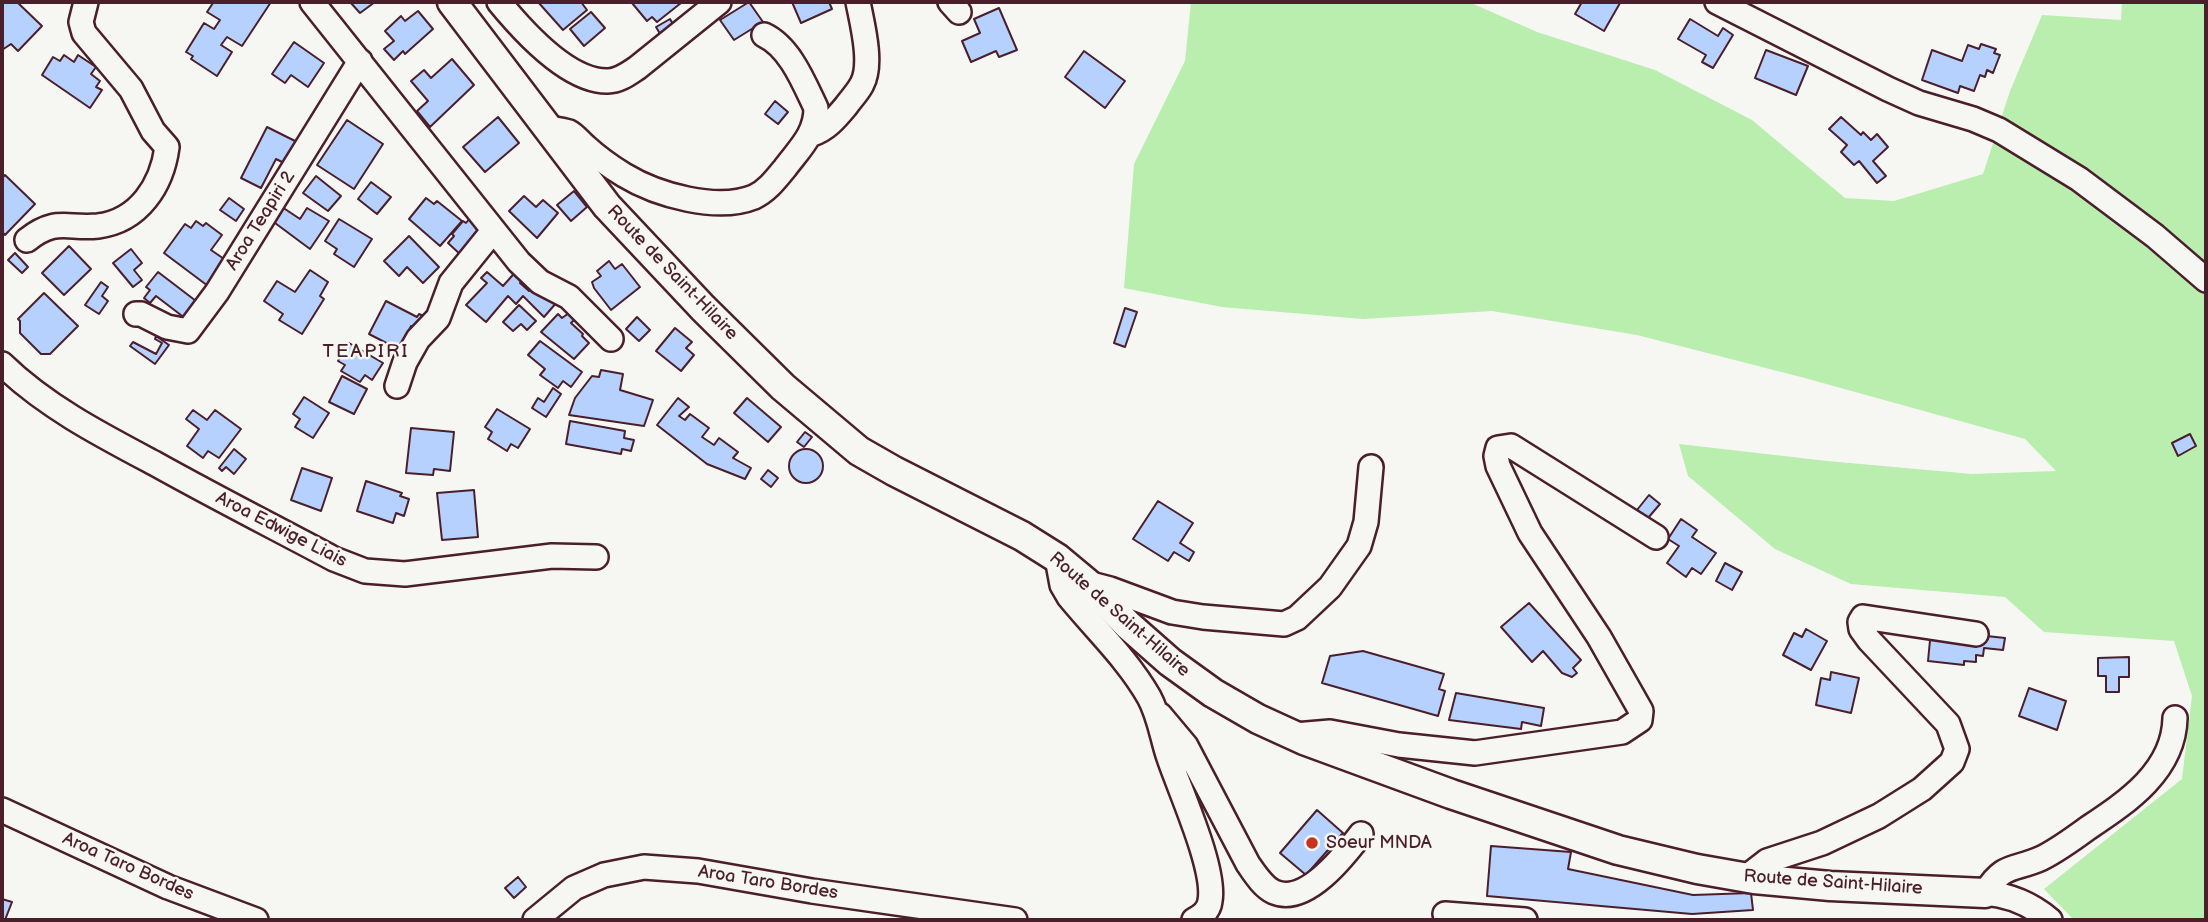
<!DOCTYPE html>
<style>
body{margin:0}
#map{position:relative;width:2208px;height:922px;overflow:hidden;background:#f6f6f2;font-family:"Balsamiq Sans",sans-serif}
canvas{display:block}
.frame{position:absolute;inset:0;border:4px solid #4a1f2b;pointer-events:none}
</style>
<div id="map">
<canvas width="2208" height="922"></canvas>
<div class="frame"></div>
</div>
<script>
const c = document.querySelector('canvas').getContext('2d');
c.lineJoin = 'round';
function fill(path, color) { c.fillStyle = color; c.fill(path, 'evenodd'); }
function trace(path, color, width, dash) { c.strokeStyle = color; c.lineWidth = width; c.lineCap = dash ? 'butt' : 'round'; c.setLineDash(dash || []); c.stroke(path); }
function label(font, color, halo, rows, align = 'center') {
  c.font = font + ' "Balsamiq Sans",sans-serif'; c.lineWidth = 5; c.setLineDash([]); c.textBaseline = 'middle'; c.strokeStyle = halo; c.fillStyle = color; for (const [text, x, y, turn = 0] of rows) {
    c.save(); c.translate(x, y); c.rotate((+turn || 0) * Math.PI / 180); c.textAlign = isNaN(turn) ? turn : align; if (halo) c.strokeText(text, 0, 0); c.fillText(text, 0, 0); c.restore();
  }
}
fill(new Path2D(`
 M1191 2H1469L1537 32 1655 70 1752 120 1845 198 1894 201 1983 174 2010 91 2042 15 2121 20 2122 2H2206V920H2074L2044 889 2182 779 2192 696 2174 641 2044 632 2005 597 1851 584 1775 549 1688 476 1679 444 1827 461 1972 474 2056 471 2025 439 1801 377 1637 335 1492 311 1363 319 1222 307 1124 288 1134 164 1185 61Z`), '#b9eeaf');
const building = new Path2D(`
 M3 2H17L42 26 18 51 11 44 2 50Z
 M211 2H271L242 46 227 37 221 45 232 52 217 76 191 59 193 56 186 52 204 23 214 29 220 20 207 12 213 3Z
 M350 2H375L360 13Z
 M538 2H581L587 10 563 30Z
 M634 2H680L681 3 657 22 652 17 647 21 632 3Z
 M749 2 763 22 734 40 720 20Z
 M792 2H829L832 9 801 23Z
 M1582 2H1618L1620 3 1604 31 1575 14Z
 M999 8 1017 50 999 57 996 51 971 62 962 41 980 33 974 19Z
 M418 11 433 29 405 54 403 51 394 60 384 49 394 41 385 31 401 16 405 21Z
 M591 12 605 28 584 46 570 29Z
 M670 19 676 29 662 37 656 27Z
 M1690 19 1718 36 1723 28 1733 35 1713 68 1702 62 1706 55 1678 39Z
 M294 42 324 63 308 87 291 75 285 83 272 74Z
 M1981 44 1996 49 1994 53 2000 55 1993 73 1987 70 1985 77 1980 75 1974 91 1960 86 1958 93 1922 80 1932 50 1962 61 1968 45 1979 49Z
 M1766 50 1808 66 1796 95 1755 78Z
 M1084 51 1125 81 1105 108 1065 77Z
 M64 55 74 62 78 55 96 67 91 74 100 81 96 87 102 90 90 108 42 75 53 57 60 61Z
 M452 59 474 85 430 127 417 111 428 101 411 81 424 70 431 78Z
 M775 101 788 112 778 124 765 114Z
 M498 117 519 143 485 172 463 147Z
 M1841 117 1861 135 1863 132 1871 140 1877 134 1888 147 1873 161 1886 176 1877 183 1859 161 1854 165 1841 152 1847 145 1829 129Z
 M347 120 383 144 354 189 317 165Z
 M267 127 297 142 286 164 276 159 261 188 241 178Z
 M5 175 35 204 5 235 2 232V178Z
 M316 176 341 196 328 211 303 193Z
 M371 182 391 197 377 214 358 199Z
 M574 191 587 207 571 221 557 205Z
 M524 196 536 207 543 200 558 213 537 238 509 211Z
 M229 198 244 209 236 221 220 210Z
 M426 198 434 204 437 201 462 221 440 246 409 219Z
 M279 205 300 219 307 208 329 221 310 249 275 223Z
 M470 218 483 230 461 255 448 243 454 236 452 234 463 221 466 223Z
 M339 219 372 239 354 267 334 254 337 249 325 241Z
 M196 221 203 226 206 223 222 235 211 250 227 261 208 286 164 253 185 224 191 228Z
 M409 236 439 267 423 283 407 267 399 276 384 261Z
 M69 246 91 269 64 295 42 273Z
 M131 249 142 263 134 270 142 280 133 287 113 263Z
 M15 253 28 267 22 273 8 260Z
 M609 261 615 269 622 264 640 287 611 310 594 288 592 282 601 276 597 271Z
 M519 268 527 275 520 283 529 291 535 283 557 302 544 317 523 296 516 304 508 296 486 322 466 305 487 283 481 278 487 272 503 286Z
 M310 270 328 282 320 296 324 299 302 334 279 320 283 314 264 301 277 281 295 292Z
 M158 272 196 301 194 304 200 309 190 322 156 296 150 303 144 298 150 290 146 287Z
 M101 282 108 287 102 296 108 301 99 314 85 305Z
 M44 293 78 326 50 354H41L20 333V321L18 319Z
 M386 301 417 317 419 314 428 318 422 331 411 326 400 350 369 334Z
 M519 305 536 321 527 330 521 324 513 331 503 322Z
 M1125 308 1137 312 1125 347 1114 343Z
 M569 313 575 319 571 323 583 334 582 336 589 343 574 359 541 332 558 314 562 318Z
 M637 317 650 330 639 341 626 329Z
 M675 328 692 342 686 348 694 355 681 371 656 351Z
 M156 336 169 345 155 364 130 346 133 342 156 354 162 343 155 339Z
 M540 341 582 372 571 387 563 381 558 388 540 375 545 369 528 355Z
 M349 343 383 363 372 380 365 375 360 382 341 371 345 365 338 361Z
 M601 370 623 374 620 390 653 400 644 426 569 415 575 398 592 376 599 377Z
 M342 376 367 389 354 414 329 402Z
 M553 388 561 394 546 417 532 408 538 398 544 402Z
 M304 397 329 413 313 438 295 427 300 419 293 414Z
 M678 398 689 407 679 416 685 420 690 414 709 428 702 437 714 445 719 438 738 452 733 458 751 468 745 479 707 464 657 425Z
 M747 398 781 427 768 442 734 413Z
 M497 409 530 429 518 448 511 444 507 451 488 439 492 432 485 427Z
 M193 410 207 420 215 410 241 429 219 458 208 451 203 458 187 446 199 429 186 419Z
 M570 421 625 431 624 438 634 440 631 451 622 449 621 454 566 444Z
 M411 428 454 432 450 471 434 469 433 475 406 473Z
 M805 432 812 437 804 447 797 442Z
 M2190 434 2196 446 2178 456 2172 443Z
 M789 466a17 17 0 1 1 34 0a17 17 0 1 1-34 0Z
 M234 449 246 459 234 474 226 467 222 471 219 468Z
 M302 468 332 478 321 511 291 500Z
 M768 470 778 478 771 487 761 479Z
 M366 481 402 493 400 496 409 499 404 516 396 513 393 523 357 511Z
 M474 490 478 537 442 540 437 493Z
 M1649 495 1660 504 1648 518 1637 510Z
 M1158 501 1193 523 1180 543 1194 552 1189 561 1174 552 1168 561 1133 539Z
 M1681 519 1697 530 1692 537 1716 553 1701 574 1692 568 1686 577 1667 563 1679 546 1668 539Z
 M1725 563 1742 572 1732 590 1716 581Z
 M1529 603 1581 660 1573 668 1577 673 1572 677 1562 673 1543 651 1532 662 1501 627Z
 M1806 629 1827 641 1811 670 1783 655 1794 633 1802 637Z
 M1931 630 2005 638 2003 650 1984 648 1983 656 1976 655V662L1964 661V665L1928 661Z
 M1363 651 1444 674 1439 689 1445 691 1438 716 1322 683 1330 656Z
 M2129 657V677H2119V692H2106V676H2098V658Z
 M1831 672 1859 678 1851 713 1816 705 1821 678 1830 680Z
 M2029 688 2066 701 2057 730 2019 716Z
 M1456 693 1544 708 1541 726 1522 722 1521 729 1449 720Z
 M1317 810 1343 833 1306 875 1280 853Z
 M1491 846 1571 852 1568 869 1693 895 1751 893 1753 910 1692 914 1487 896Z
 M518 877 526 887 514 898 505 888Z
 M2 899 12 902 5 920H2Z`);
fill(building, '#b7d1ff');
trace(building, '#4a1f2b', 2);
const minor = new Path2D(`
 M312 2 519 262 540 282 569 297 611 339
 M499 2C522 30 568 82 608 81 619 81 628 74 637 68L719 2
 M950 2 959 12
 M1717 2 1888 89 1919 103 1973 119 1999 130 2079 179 2155 236 2206 280
 M548 128C555 129 563 130 569 132 575 135 580 142 585 146 597 157 611 167 624 175 657 195 717 212 754 197 767 191 776 179 785 168 800 148 816 134 816 108 804 83 790 47 764 35
 M812 134C827 129 836 118 846 106 851 99 858 92 862 84 873 64 862 23 858 2
 M27 240C56 217 66 229 98 226 139 221 162 185 167 147L153 131 131 89 84 33 81 22 86 2
 M136 314H141L167 327 188 331 217 292 360 61
 M2 364C45 406 101 435 154 463 213 496 274 527 334 559L365 571 405 574 552 556 596 557
 M397 386 405 362 418 339 438 318 451 283 493 231
 M1057 558 1062 585 1069 597C1096 630 1128 660 1149 697 1160 717 1162 738 1169 758 1180 791 1216 869 1210 901 1209 911 1202 916 1194 920
 M1087 583 1110 589 1172 612 1203 617 1284 624 1297 618 1330 587 1359 546 1366 522 1371 467
 M1160 715 1186 746 1248 864C1255 874 1263 887 1274 892 1306 906 1345 855 1361 834
 M1295 735 1330 732 1399 745 1475 753 1622 732 1640 720 1641 711 1599 637 1530 533 1498 466 1496 456 1498 448 1511 446 1656 537
 M2 810 168 887 256 920
 M1745 878 1767 861 1822 843 1879 816 1922 789 1952 762 1957 749 1948 724 1869 640 1861 629 1860 622 1863 617 1976 634
 M1445 914 1525 920
 M535 920 574 888 604 875 644 867 698 871 812 891 1015 920
 M2050 920C2031 904 2010 895 1985 893 2004 862 2014 871 2042 858 2058 850 2073 839 2088 828 2127 802 2174 771 2175 718`);
const major = new Path2D(`
 M452 2 607 206 703 308 783 387 859 451 894 471 1022 536 1057 558 1087 583 1128 625 1170 662 1213 693 1258 719 1304 740 1451 794 1618 850 1697 869 1754 879 1830 886 1985 893`);
trace(minor, '#4a1f2b', 28);
trace(major, '#4a1f2b', 33);
trace(minor, '#f6f6f2', 23);
trace(major, '#f6f6f2', 28);
for (const [x, y, r, color] of [
 [1312,843,7,"#c8321e"]
]) { const dot = new Path2D(); dot.arc(x, y, r, 0, 2 * Math.PI); c.fillStyle = color; c.fill(dot); trace(dot, '#f6f6f2', 2.5); }
label('18px', '#4a1f2b', '#f6f6f2', [
 ["Aroa Teapiri 2",261,221,-58],
 ["Route de Saint-Hilaire",672,273,46],
 ["Aroa Edwige Liais",281,530,27],
 ["Route de Saint-Hilaire",1119,615,41],
 ["Aroa Taro Bordes",128,867,24],
 ["Aroa Taro Bordes",768,883,9],
 ["Route de Saint-Hilaire",1833,883,4]
]);
label('18px', '#4a1f2b', '#f6f6f2', [
 ["Soeur MNDA",1326,843]
], 'left');
c.letterSpacing = '2px';
label('19px', '#4a1f2b', '#f6f6f2', [
 ["TEAPIRI",366,352]
]);
c.letterSpacing = '0px';
</script>
